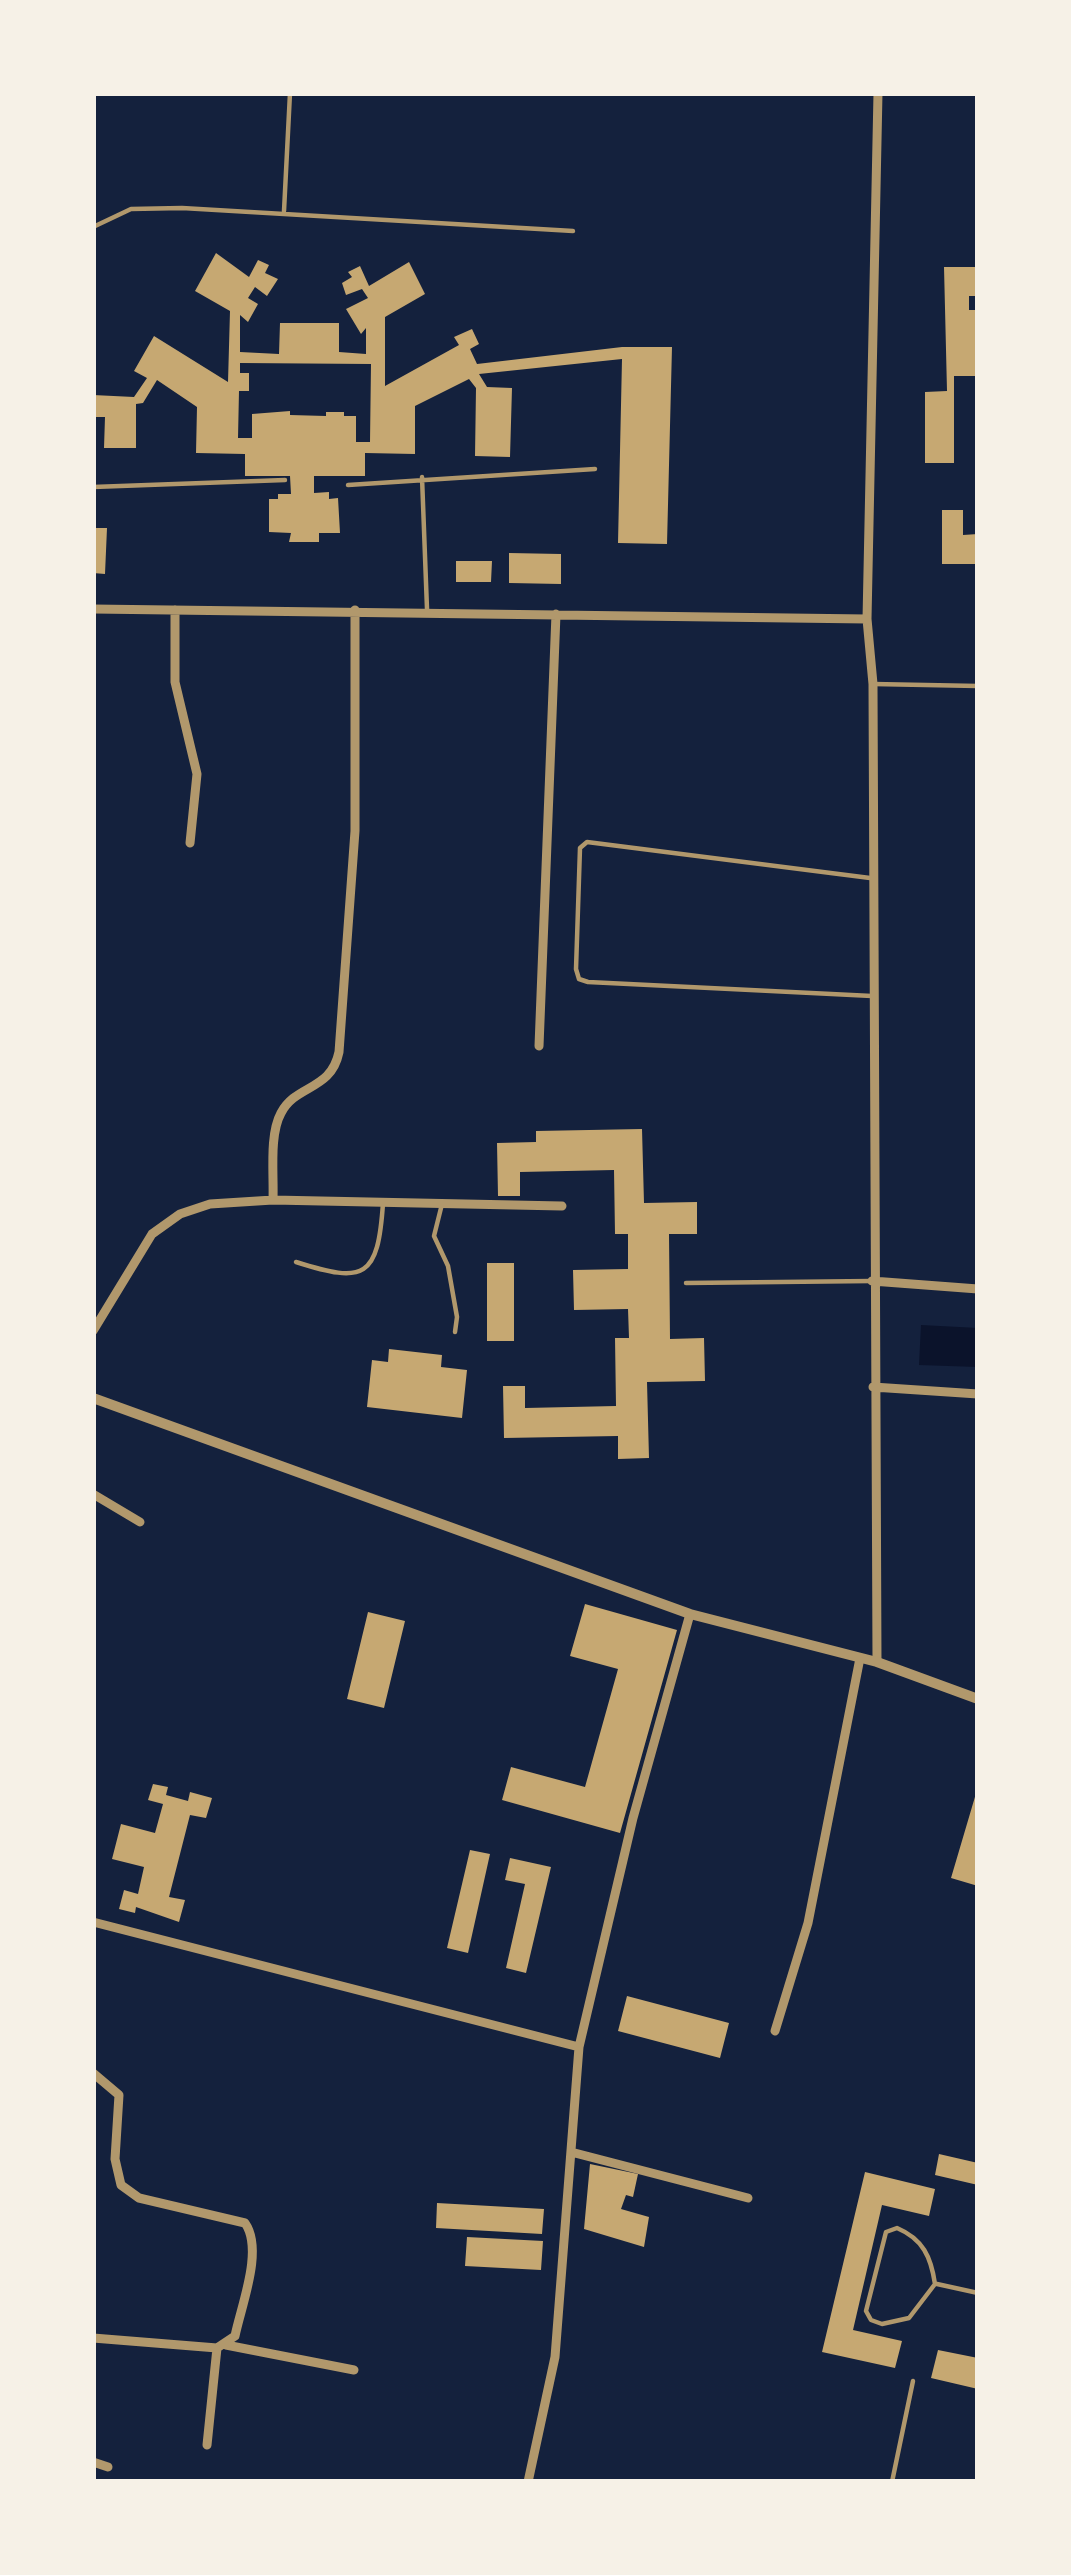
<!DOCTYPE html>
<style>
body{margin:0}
#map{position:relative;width:1071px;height:2575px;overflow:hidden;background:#14213d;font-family:"Titillium Web",sans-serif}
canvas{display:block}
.frame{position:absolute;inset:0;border:96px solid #f6f1e7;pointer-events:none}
</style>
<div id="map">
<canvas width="1071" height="2575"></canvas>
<div class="frame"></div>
</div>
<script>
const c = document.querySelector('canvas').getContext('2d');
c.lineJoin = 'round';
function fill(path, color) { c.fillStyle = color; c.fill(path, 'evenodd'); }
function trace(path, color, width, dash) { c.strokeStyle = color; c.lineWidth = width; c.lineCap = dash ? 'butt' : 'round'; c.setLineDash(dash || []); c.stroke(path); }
fill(new Path2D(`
 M921 1325 978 1328V1367L919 1365Z`), '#0b132b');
fill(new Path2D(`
 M216 253 249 277 258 260 269 265 265 273 278 279 267 296 255 287 248 298 258 304 248 322 240 315V352L279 354 280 323H339V352L366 354V328L361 334 346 309 368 298 362 289 346 295 342 283 352 277 348 272 360 266 369 286 409 262 425 294 385 317V386L459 345 454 337 472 329 479 344 470 349 477 364 622 347H672L667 544 618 543 622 359 479 374 487 387 512 388 510 457 475 456 476 388 469 379 415 406V454L365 453V476H314V493L329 492V499L338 498 340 533H319V542H289L291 533 269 532V499H278V494H291L290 476H245V454L196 453 197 407 157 380 143 403 136 404V448H104L105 417H93V395L134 397 147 378 134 371 154 336 228 382 230 311 195 291ZM240 363 371 364 370 442H356V416H344V412H326V416L290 415V411L252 414V438H238L239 391H249V373H240Z
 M944 267H978V296H969V310H978V376H954V463H925V392L947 391Z
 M942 510H963V535L978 534V564H942Z
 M93 528H107L105 574 93 573Z
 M509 553 561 554V584L509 583Z
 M456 561H492L491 582H456Z
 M642 1129 644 1203 697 1202V1234H669L670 1339 704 1338 705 1381 647 1382 649 1458 618 1459V1436L504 1438 503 1386H525V1408L616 1406 615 1338H629L628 1309 574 1310 573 1270 628 1269V1234H615L614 1170 520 1172V1196H498L497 1143 536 1142V1131Z
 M487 1263H514V1341H487Z
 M389 1349 442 1355 441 1367 467 1370 462 1418 367 1407 372 1360 388 1362Z
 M585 1604 677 1630 620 1833 502 1800 511 1767 585 1787 618 1669 570 1656Z
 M368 1612 405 1621 384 1708 347 1699Z
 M153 1784 168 1787 166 1795 188 1801 190 1792 212 1798 206 1818 190 1815 169 1897 185 1900 179 1922 136 1907 135 1913 119 1909 124 1890 138 1894 144 1867 112 1859 121 1824 155 1833 163 1804 148 1800Z
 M977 1790H978V1886L951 1878Z
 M470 1850 490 1854 468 1953 447 1948Z
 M510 1858 551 1867 526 1973 506 1968 525 1884 505 1880Z
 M627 1996 729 2023 720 2058 618 2031Z
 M939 2154 978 2163V2185L935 2175Z
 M590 2164 638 2174 633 2197 626 2195 621 2209 649 2217 644 2247 584 2229Z
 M865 2172 935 2189 929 2216 882 2205 853 2330 902 2341 895 2368 822 2352Z
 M437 2203 544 2209 542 2234 436 2228Z
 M467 2237 543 2241 541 2270 465 2266Z
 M938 2350 978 2358V2389L931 2378Z`), '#c6a872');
trace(new Path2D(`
 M284 211 290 93
 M93 227 131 209 182 208 573 231
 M422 477 427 609
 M348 485 595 469
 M93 487 285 480
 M873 684 978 686
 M870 878 587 842 580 848 576 969 579 979 588 982 872 996
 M442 1204 434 1236 448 1266 457 1317 455 1332
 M296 1262C365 1284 378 1278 383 1203
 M686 1283 872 1281
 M897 2228C923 2239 931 2257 935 2284L909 2318 882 2324 871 2320 866 2311 886 2232Z
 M937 2284 978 2293
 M892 2482 913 2381`), '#b1986c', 4.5);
trace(new Path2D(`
 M93 609 867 619
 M175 610V682L197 774 190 843
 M539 1046 556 614
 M273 1200C274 1174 269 1135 281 1113 296 1084 331 1091 339 1052L355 831V610
 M872 1281 978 1289
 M93 1331 152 1234 180 1214 210 1204 273 1200 562 1206
 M873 1387 978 1394
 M93 1494 140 1522
 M877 1662 873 684 867 619 878 93
 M93 1922 579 2047
 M775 2031 808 1923 860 1658
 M93 2073 119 2095 115 2159 121 2185 139 2198 245 2223C264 2250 241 2306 235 2336L217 2348 93 2338
 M571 2152 748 2198
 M226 2345 354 2370
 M207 2445 217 2348
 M93 2462 108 2467
 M528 2482 555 2357 579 2047 633 1818 690 1614`), '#b1986c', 9);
trace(new Path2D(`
 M93 1398 690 1614 877 1662 978 1699`), '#b1986c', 10);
</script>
